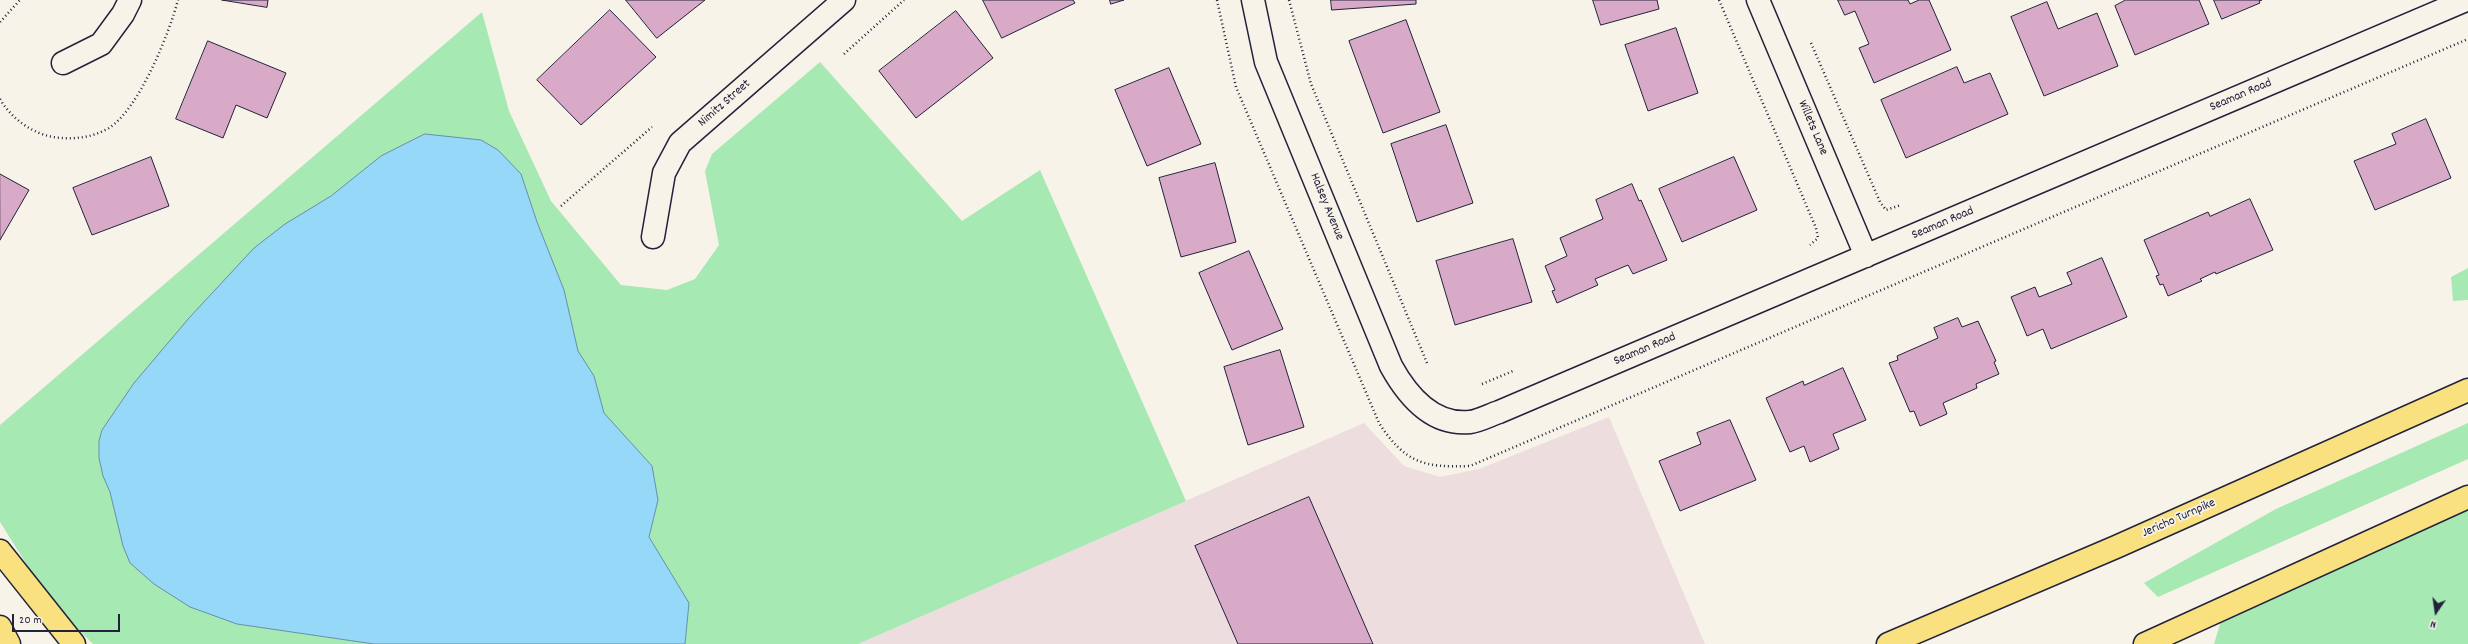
<!DOCTYPE html>
<style>
body{margin:0}
#map{position:relative;width:2468px;height:644px;overflow:hidden;background:#f7f3e8;font-family:Dekko,sans-serif}
canvas{display:block}
.north{position:absolute;left:2416px;top:592px;width:40px;height:40px;-webkit-text-stroke:3px #f7f3e8;paint-order:stroke;rotate:193deg;font-size:11px;font-weight:700;line-height:16px;text-align:center;color:#22223b}
.north::after{content:'';display:block;margin:auto;width:14px;height:18px;background:#22223b;clip-path:polygon(50% 0,100% 100%,50% 72%,0 100%)}
.scale{position:absolute;left:12px;top:614px;width:108px;height:18px;box-sizing:border-box;border:2px solid #22223b;border-top:0;padding-left:5px;font-size:12px;line-height:14px;white-space:nowrap;color:#22223b;-webkit-text-stroke:3px #f7f3e8;paint-order:stroke}
</style>
<div id="map">
<canvas width="2468" height="644"></canvas>
<div class="north">N</div>
<div class="scale">20 m</div>
</div>
<script>
const c = document.querySelector('canvas').getContext('2d');
c.lineJoin = 'round';
function fill(path, color) { c.fillStyle = color; c.fill(path, 'evenodd'); }
function trace(path, color, width, dash) { c.strokeStyle = color; c.lineWidth = width; c.lineCap = dash ? 'butt' : 'round'; c.setLineDash(dash || []); c.stroke(path); }
function label(font, color, halo, rows, align = 'center') {
  c.font = font + ' Dekko,sans-serif'; c.lineWidth = 3.5; c.setLineDash([]); c.textBaseline = 'middle'; c.strokeStyle = halo; c.fillStyle = color; for (const [text, x, y, turn = 0] of rows) {
    c.save(); c.translate(x, y); c.rotate((+turn || 0) * Math.PI / 180); c.textAlign = isNaN(turn) ? turn : align; if (halo) c.strokeText(text, 0, 0); c.fillText(text, 0, 0); c.restore();
  }
}
fill(new Path2D(`
 M1609 417 1705 644H858L1364 423 1404 466 1440 477 1479 469Z`), '#eeddde');
fill(new Path2D(`
 M482 12 509 111 551 201 621 285 667 290 695 279 719 245 705 171 712 154 820 62 962 221 1040 170 1186 501 858 644H93L49 600 0 522V425Z
 M2468 268V300L2453 301 2451 277Z
 M2468 423V459L2158 597 2144 583 2276 509Z
 M2468 497V644H2214L2225 607Z`), '#a6e9b3');
const water = new Path2D(`
 M425 134 481 140 498 150 521 174 537 222 564 290 578 351 594 376 604 413 652 466 658 500 649 537 689 603 685 644H374L237 624 190 607 154 584 130 563 123 546 110 492 103 476 99 458V441L102 430 134 383 189 318 254 248 285 224 331 196 381 156Z`);
fill(water, '#96d8f8');
trace(water, '#688fac', 1);
const building = new Path2D(`
 M222 0H268L267 7Z
 M626 0H705L657 38Z
 M983 0H1073L1075 3 1002 38Z
 M1110 0H1124L1111 4Z
 M1331 0H1416V4L1332 10Z
 M1593 0H1657L1659 9 1601 25Z
 M1838 0H1908L1910 4 1919 0H1929L1951 50 1874 83 1859 48 1869 44 1855 11 1845 15Z
 M2126 0H2199L2209 24 2135 55 2115 6Z
 M2214 0H2262L2259 1 2260 3 2222 19Z
 M2047 2 2058 29 2097 13 2118 66 2044 96 2011 17Z
 M610 10 656 57 581 125 537 80Z
 M956 11 993 58 916 118 879 71Z
 M1406 20 1440 112 1383 133 1349 41Z
 M1676 28 1698 93 1648 111 1625 45Z
 M208 41 286 73 267 118 236 105 223 138 176 119Z
 M1957 67 1964 83 1990 73 2008 114 1906 158 1881 100Z
 M1169 68 1201 144 1147 166 1115 90Z
 M2426 119 2451 178 2375 210 2354 161 2396 144 2392 134Z
 M1446 125 1473 203 1417 222 1391 144Z
 M151 157 169 206 92 235 73 188Z
 M1734 157 1757 210 1682 242 1659 189Z
 M1215 163 1236 242 1181 257 1159 178Z
 M0 174 29 190 0 240Z
 M1632 184 1639 201 1641 200 1667 260 1633 274 1628 265 1595 279 1598 285 1557 303 1552 291 1555 290 1545 266 1567 256 1560 238 1603 219 1596 200Z
 M2250 199 2273 250 2216 274 2215 272 2200 279 2202 281 2168 296 2163 284 2160 285 2156 276 2159 275 2144 240 2208 212 2210 216Z
 M1513 239 1532 302 1455 325 1436 261Z
 M1249 251 1283 329 1232 350 1199 273Z
 M2102 258 2127 317 2051 349 2043 329 2027 336 2011 297 2035 287 2039 297 2072 284 2067 273Z
 M1958 318 1962 327 1978 321 1996 361 1994 362 1999 374 1976 384 1977 388 1943 403 1947 414 1920 426 1914 411 1910 412 1889 363 1898 360 1897 356 1938 338 1934 328Z
 M1280 350 1304 427 1248 445 1224 367Z
 M1843 368 1866 420 1833 434 1839 449 1810 462 1804 446 1790 452 1766 398 1803 381 1804 385Z
 M1730 420 1756 480 1680 511 1659 461 1701 444 1697 433Z
 M1309 497 1373 644H1238L1195 546Z`);
fill(building, '#d9a9c8');
trace(building, '#22223b', 1);
const minor = new Path2D(`
 M1253 0 1266 62 1391 366C1407 395 1432 426 1470 422 1479 421 1490 415 1499 412L2466 0
 M1758 0 1866 256
 M63 63 101 44 123 14 130 0
 M653 237 664 173 680 143 844 0`);
const major = new Path2D(`
 M0 551 74 644
 M0 627 9 644
 M1888 644 2116 547 2468 390
 M2145 644 2468 497`);
trace(minor, '#22223b', 25);
trace(major, '#22223b', 25);
trace(new Path2D(`
 M1217 0 1236 87 1379 423C1405 463 1424 468 1470 466L2468 39
 M1289 0 1311 84 1427 363
 M1719 0 1816 228 1818 238 1810 245
 M0 22 20 0
 M1811 43 1880 202 1886 210 1901 205
 M844 54 904 0
 M0 99C11 118 31 133 53 137 72 140 92 138 109 128 139 109 169 34 178 0
 M561 206 652 127
 M1482 384 1513 371`), '#22223b', 2.5, [1, 3]);
trace(minor, '#f7f3e8', 22);
trace(major, '#fae180', 22);
label('13px', '#22223b', '#f7f3e8', [
 ["Seaman Road",2241,96,-23],
 ["Nimitz Street",725,104,-41],
 ["Willets Lane",1812,128,67],
 ["Halsey Avenue",1326,207,68],
 ["Seaman Road",1943,224,-23],
 ["Seaman Road",1645,350,-23],
 ["Jericho Turnpike",2179,519,-24]
]);
</script>
